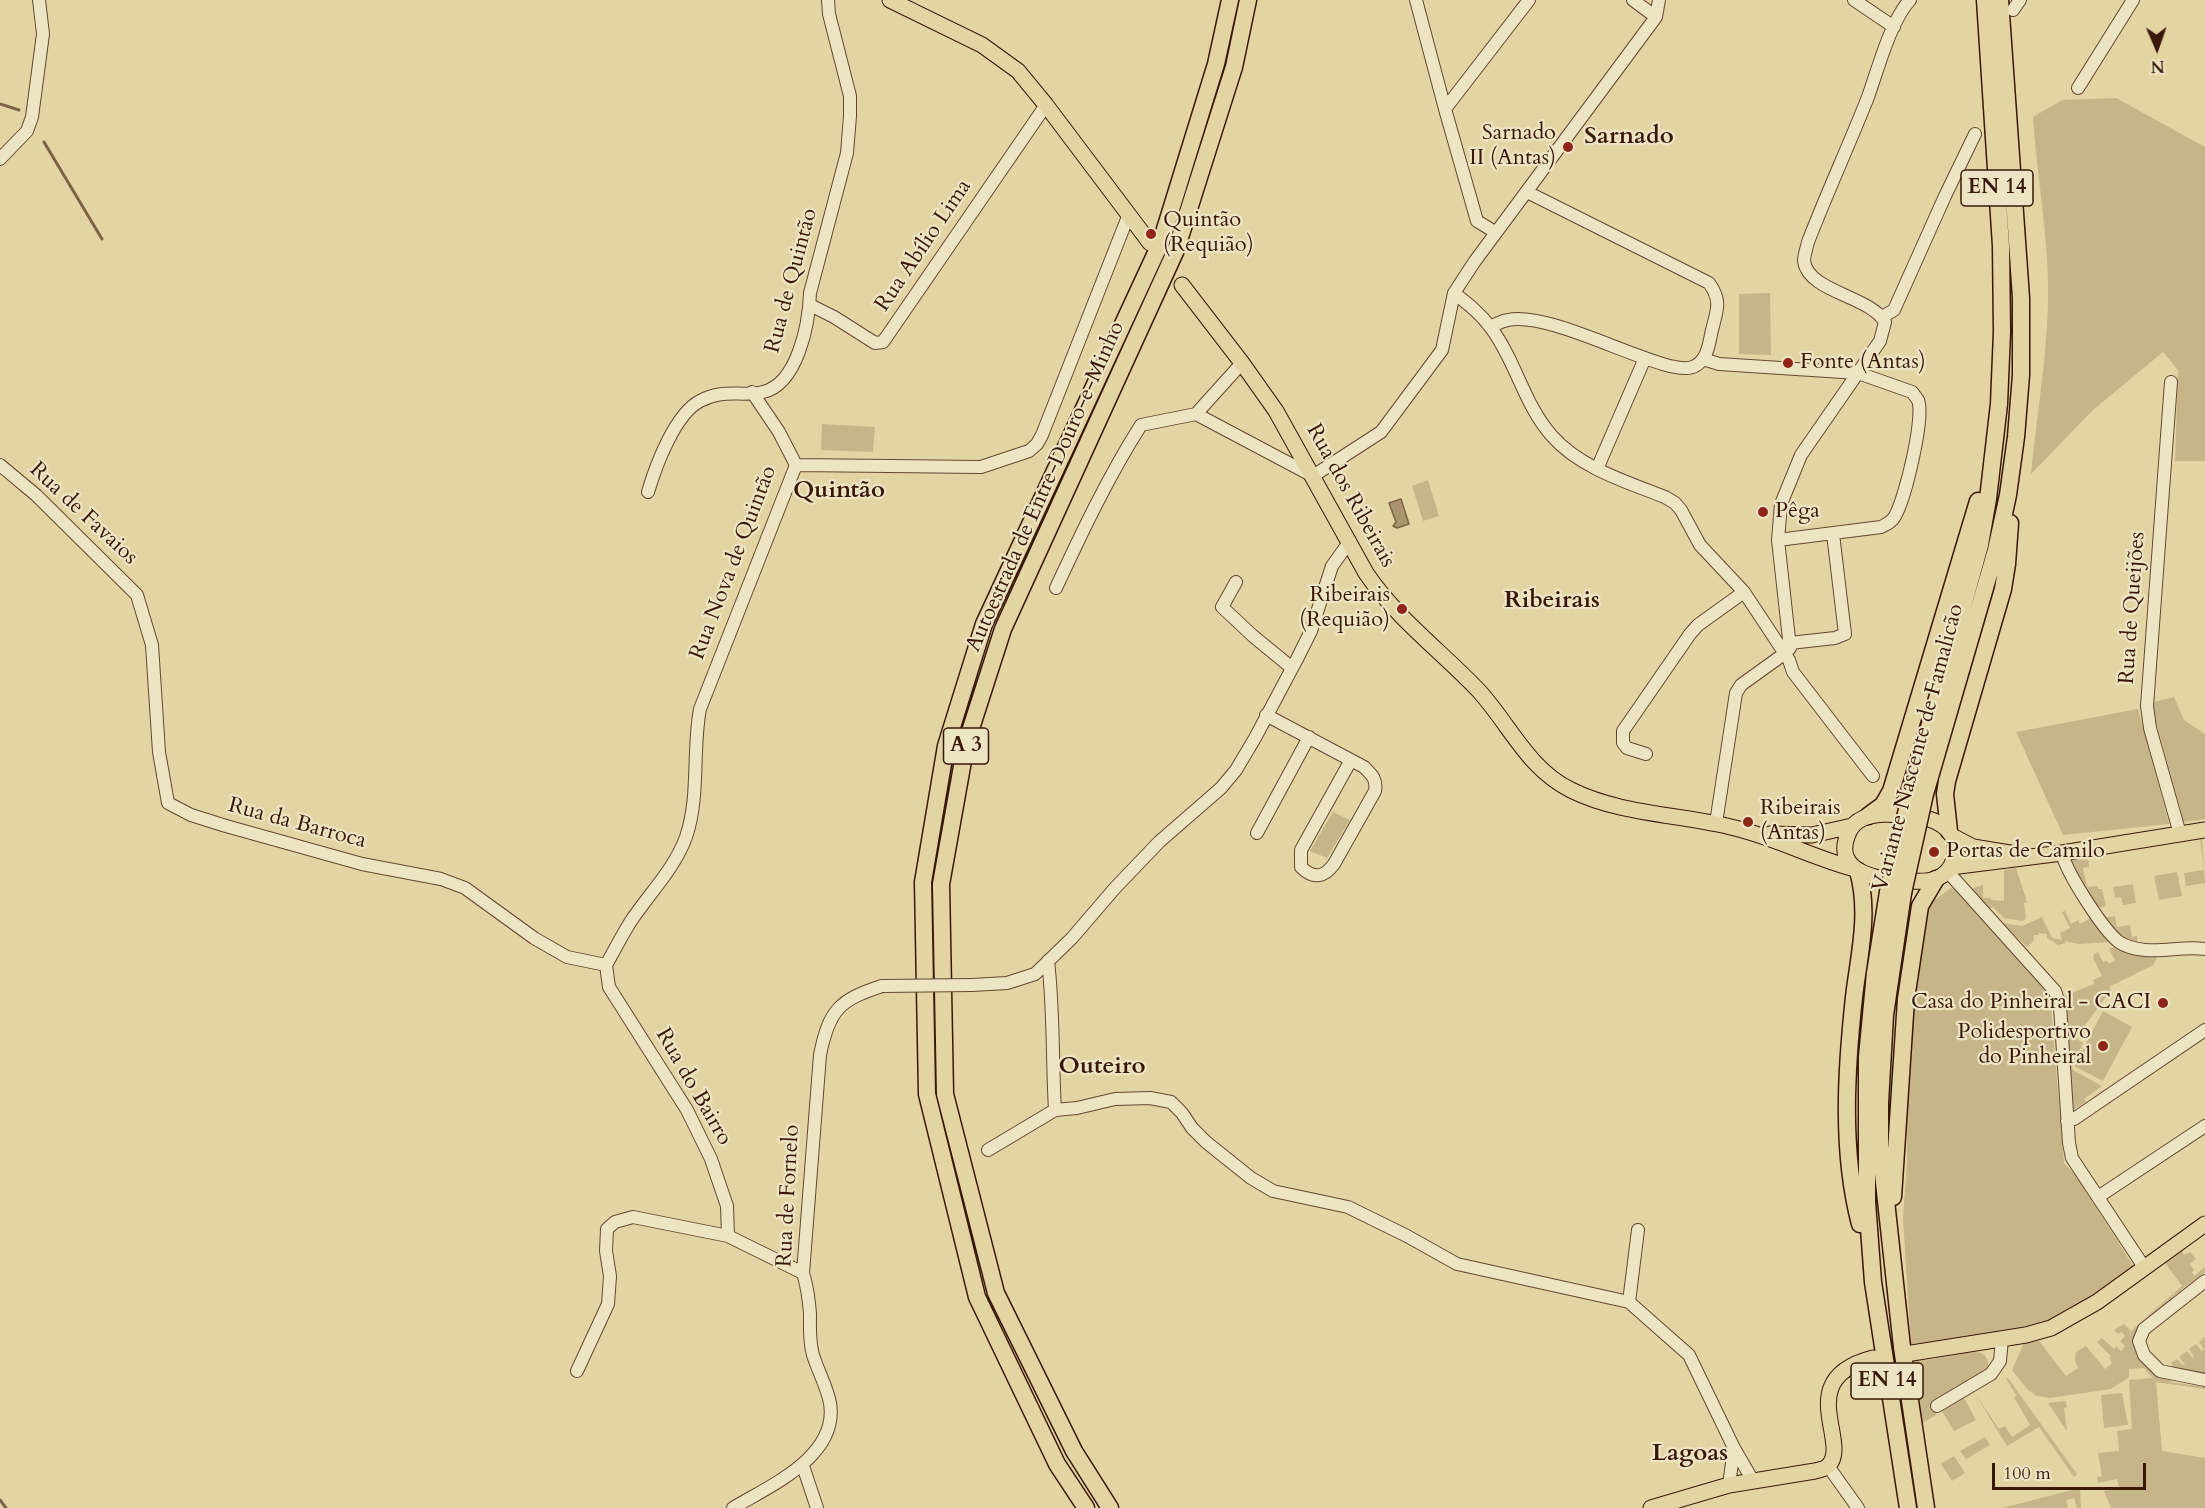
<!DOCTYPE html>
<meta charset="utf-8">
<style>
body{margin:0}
#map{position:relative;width:2205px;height:1508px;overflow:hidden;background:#e3d5a3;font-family:Cardo,serif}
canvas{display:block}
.north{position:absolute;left:2127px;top:18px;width:60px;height:60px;-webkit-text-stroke:4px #ede4c3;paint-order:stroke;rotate:178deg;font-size:16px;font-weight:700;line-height:24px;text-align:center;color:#391809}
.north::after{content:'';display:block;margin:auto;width:21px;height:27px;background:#391809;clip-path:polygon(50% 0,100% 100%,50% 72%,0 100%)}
.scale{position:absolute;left:1992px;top:1463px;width:154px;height:27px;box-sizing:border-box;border:3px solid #391809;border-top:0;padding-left:8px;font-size:18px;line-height:21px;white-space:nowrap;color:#391809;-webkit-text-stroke:4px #ede4c3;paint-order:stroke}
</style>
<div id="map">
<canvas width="2205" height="1508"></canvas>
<div class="north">N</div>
<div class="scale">100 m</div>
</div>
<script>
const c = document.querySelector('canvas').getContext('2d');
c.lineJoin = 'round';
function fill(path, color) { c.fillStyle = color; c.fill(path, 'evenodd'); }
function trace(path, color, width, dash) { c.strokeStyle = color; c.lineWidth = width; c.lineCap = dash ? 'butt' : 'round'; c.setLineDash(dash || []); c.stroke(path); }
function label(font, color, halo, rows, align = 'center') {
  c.font = font + ' Cardo,serif'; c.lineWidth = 4.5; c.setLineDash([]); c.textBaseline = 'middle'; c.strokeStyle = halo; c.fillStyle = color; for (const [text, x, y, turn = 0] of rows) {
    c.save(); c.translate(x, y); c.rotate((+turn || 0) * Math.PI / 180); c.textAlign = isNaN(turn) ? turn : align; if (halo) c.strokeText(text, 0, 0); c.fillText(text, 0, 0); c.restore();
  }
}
fill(new Path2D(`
 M2116 98 2205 147V461H2175L2178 370 2163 352 2093 410 2031 474C2038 403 2052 330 2047 259 2044 211 2036 165 2033 117L2062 100Z
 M1770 293 1771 355 1739 354V294Z
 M822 424 875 427 873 452 821 450Z
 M1428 480 1439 516 1423 521 1412 486Z
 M2174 697 2184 720 2205 734V819L2184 822 2151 703Z
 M2138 709 2169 824 2063 835 2016 732Z
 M1333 812 1350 820 1327 858 1310 851Z
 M2202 838 2205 883 2186 886 2184 873 2204 870 2200 839Z
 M2088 857 2089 867 2083 868 2087 887 2097 886 2098 889H2102L2106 906 2096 908 2068 863 2071 860Z
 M2016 868 2027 902 2024 903 2026 919 2022 921 2004 918 1993 907 1989 909 1973 890V888L1983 885V898H1991V900L2004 901V870Z
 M2177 872 2182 896 2159 900 2154 876Z
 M2133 884 2136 903 2123 905 2121 897 2115 898 2113 887Z
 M1951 888 1957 890 2050 996 2064 1163 2076 1176 2134 1267C2109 1284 2085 1306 2057 1318 2018 1335 1955 1338 1911 1345L1903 1218 1907 1163V1090L1917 964 1929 904Z
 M2065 911 2071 924 2078 920 2080 924 2094 916 2111 942 2079 944 2065 941V943L2058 945 2047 938V934L2039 933 2038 935H2034L2033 942 2027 947 2002 923 2022 926 2042 917 2052 938 2062 940 2060 933 2070 928 2062 912Z
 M2115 916 2117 927 2130 925 2132 937 2137 936 2138 945 2118 936 2103 918Z
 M2117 946 2158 956 2153 965 2109 987 2111 990 2076 1038 2083 1043 2072 1066 2073 1070 2102 1086 2084 1099 2086 1102 2074 1109 2072 1108 2064 996 2094 984 2093 980 2102 976 2093 958 2094 954 2098 952 2103 962 2107 961 2109 964 2115 960 2109 949Z
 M2103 1011 2132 1027 2103 1081 2074 1066Z
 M2180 1248 2184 1255 2190 1252 2196 1259 2190 1264 2194 1270 2192 1272 2194 1276 2205 1267V1272L2172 1297 2174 1300 2136 1342 2171 1378V1382L2205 1387V1389L2156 1382 2162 1451 2205 1458V1508H2111L2104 1491 2119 1488 2117 1479 2098 1483 2097 1477 2102 1476 2098 1453 2119 1451 2117 1431 2132 1429 2129 1380 2153 1378 2144 1368 2129 1369V1377L2111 1389 2050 1398 2037 1396 2028 1390 2012 1370 2024 1343 2039 1341 2066 1376 2078 1368 2075 1361 2076 1352 2086 1346 2105 1369 2112 1363 2109 1358 2111 1356 2097 1342 2102 1338 2114 1349 2116 1346 2121 1351 2125 1346 2120 1341 2125 1336 2122 1332 2118 1334 2114 1330 2124 1324 2131 1331 2182 1286 2163 1260Z
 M2205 1337V1374L2179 1369 2176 1370 2171 1363 2177 1359 2183 1365 2185 1364 2179 1357 2187 1351 2192 1358 2194 1357 2189 1349 2196 1344 2202 1351 2204 1349 2199 1342Z
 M1976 1352C1986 1353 1989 1359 1988 1369L1935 1401 1936 1415 1921 1424 1913 1360C1930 1363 1956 1353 1976 1352Z
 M2008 1378 2077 1474 2074 1477 2039 1427 2007 1446 1974 1392 1999 1429 2005 1426 2012 1437 2030 1425 2014 1397 2017 1396 2006 1379Z
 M2122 1393 2128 1425 2104 1428 2101 1395Z
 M1964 1398 1976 1420 1954 1431 1942 1411Z
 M2066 1401 2067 1407 2064 1408 2067 1431 2048 1403Z
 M1985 1437 1990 1445 1966 1459 1960 1451Z
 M1954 1456 1965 1473 1952 1481 1941 1464Z
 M2080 1488 2081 1508H2077L2074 1498 2066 1500 2068 1508H2002Z`), '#c6b589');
const water = new Path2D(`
 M1401 499 1409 524 1397 528 1393 526 1396 522 1389 503Z`);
fill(water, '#a9956f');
trace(water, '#7c6346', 1.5);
trace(new Path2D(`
 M0 104 19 110
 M44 142 102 239
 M0 1500 6 1508`), '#7c6346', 3);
const minor = new Path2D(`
 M1416 0 1445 109
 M1633 0 1656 17
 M1854 0 1894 27
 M2013 10 2020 0
 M2078 88 2133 0
 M0 159 27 131 32 117 43 34 39 0
 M1495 232 1477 221 1445 109 1529 0
 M1454 293C1468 304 1481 314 1491 328 1516 361 1524 405 1552 436 1580 468 1627 482 1665 497L1675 503 1681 510 1700 545 1744 592 1789 660 1793 672 1873 776
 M810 305 834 317 875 343 883 342 1046 105
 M1882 317 1894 310 1945 196 1975 134
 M1491 327C1496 324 1502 321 1508 320 1555 310 1670 381 1695 366 1708 359 1709 343 1712 330 1717 310 1722 301 1709 283L1527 192
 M1703 359 1719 364 1858 373 1912 392C1913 393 1917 399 1918 400 1925 417 1905 499 1895 516 1892 522 1887 524 1881 527L1778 540
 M2171 382 2147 706 2150 728 2180 834
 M752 392 779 432 796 465
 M1196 414 1242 363
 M0 465 36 495 137 595 152 645 159 752 168 803 191 815 226 826 362 864 441 879 465 888 534 938 567 957 606 965
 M796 465 981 467 1029 451 1037 444 1042 435 1129 214
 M1597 469 1645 358
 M648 492C656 465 675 414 700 401 724 388 741 397 763 392 798 384 809 323 810 293L847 153 850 116V96L829 14 828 0
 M1236 582 1222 607 1253 636 1292 668
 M1056 588C1082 532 1108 477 1141 425L1196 414 1313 476 1381 432 1442 350 1454 293 1475 261 1656 17 1659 0
 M1790 643 1835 638 1845 634 1833 534
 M1266 715 1364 767C1372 775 1377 779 1375 791L1334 864C1324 878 1313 879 1301 867V850L1351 760
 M1646 754 1627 748 1623 743V731L1690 634 1698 625 1744 592
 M1716 823 1736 693 1741 685 1784 654 1790 648 1778 540 1781 504 1801 455 1880 341 1885 322C1870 296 1808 292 1804 261 1804 255 1807 247 1808 242 1827 193 1849 145 1868 97 1878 69 1891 20 1910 0
 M1257 833 1309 737
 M2062 853C2066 872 2103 930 2119 942 2126 947 2136 949 2145 950 2165 952 2185 946 2205 949
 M1948 872 2055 991 2060 1006 2069 1143 2072 1158 2144 1267
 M606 965C614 951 622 935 631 921 649 894 675 868 686 837 700 796 692 751 700 709L796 465
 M606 965 609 987 687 1110 711 1159 727 1206 728 1236 803 1273
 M972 985 1007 983 1035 974 1072 938 1115 888 1159 842 1221 788 1236 770 1255 738 1297 659 1311 631 1332 566 1350 541
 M1055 1110 1077 1108 1115 1099 1150 1098 1171 1102 1182 1113 1192 1128 1206 1142 1251 1178 1273 1191 1348 1207 1407 1236 1457 1264 1629 1302 1689 1355 1734 1448 1729 1485
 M2067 1121 2074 1119 2205 1030
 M988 1150 1055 1110C1052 1061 1054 1011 1048 961
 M2098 1197 2205 1126
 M2205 1281 2144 1329 2139 1341 2144 1355 2160 1371 2205 1380
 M1629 1302 1638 1230
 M577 1371 608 1304 610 1276 606 1251 607 1229 615 1222 633 1217 728 1236
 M1937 1406 1991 1374 2000 1361 2002 1339
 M1734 1448 1753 1481
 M803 1466 817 1508
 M1828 1466 1858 1508
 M733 1508C769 1486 839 1457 830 1403 827 1387 818 1371 813 1355 809 1341 810 1328 810 1314 809 1300 807 1286 803 1273L820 1055C829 1010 839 1000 882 986`);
const major = new Path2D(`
 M890 0 982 45 1018 71 1046 105 1150 243
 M1182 285 1242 363 1276 411 1366 573C1397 619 1441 651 1479 691 1510 725 1528 769 1571 790 1621 815 1681 814 1735 828 1776 838 1814 858 1855 869
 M1886 814C1907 816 1940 814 1952 836 1960 851 1953 871 1938 878 1928 883 1917 881 1906 881 1879 880 1832 873 1848 834 1855 817 1870 815 1886 814Z
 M1770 834 1812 835 1852 826
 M1952 836 1973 847 2016 854
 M1951 867 2062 853 2205 830
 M1912 1353 2026 1335 2051 1328 2097 1302 2205 1224
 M1651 1508 1729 1485 1815 1471C1819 1470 1825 1469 1828 1466 1852 1443 1791 1379 1873 1358`);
const highway = new Path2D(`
 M1911 792 1980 545 1988 499 1999 404 2002 332 2001 246 1985 0
 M1925 794 1996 550 2008 495 2016 437 2021 375V298L2000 0
 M1868 816 1883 805 1891 791 1978 501
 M1949 831 1945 794 1947 781 2003 589 2007 564 2010 523
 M1858 871C1870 913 1859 955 1854 997 1846 1071 1841 1152 1860 1224
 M1888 892 1875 973 1867 1057V1202L1873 1282 1908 1508
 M1903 893 1885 1015 1880 1103V1146L1902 1347 1926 1508
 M1893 1197 1906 999 1920 906 1936 879
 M1086 1508 1057 1464 977 1297 927 1094 923 882 946 746 984 624 1161 242 1216 64 1230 0
 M1110 1508 1074 1451 996 1293 945 1094 941 884 966 744 1003 629 1176 250 1234 67 1248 0`);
trace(minor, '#644730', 14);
trace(major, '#391809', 17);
trace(highway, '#391809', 19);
trace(minor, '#ede4c3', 12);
trace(major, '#e3d5a3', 15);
trace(highway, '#e3d5a3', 16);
const minorBridge = new Path2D(`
 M882 986 972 985`);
const highwayBridge = new Path2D(`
 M1888 892 1911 792
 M1903 893 1925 794`);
trace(minorBridge, '#644730', 14, []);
trace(highwayBridge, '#391809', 19, []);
trace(minorBridge, '#ede4c3', 12);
trace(highwayBridge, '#e3d5a3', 16);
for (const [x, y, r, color] of [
 [1568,147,6,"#8f2418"],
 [1151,234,6,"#8f2418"],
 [1788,363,6,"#8f2418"],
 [1763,512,6,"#8f2418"],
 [1402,609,6,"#8f2418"],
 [1748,822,6,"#8f2418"],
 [1934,852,6,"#8f2418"],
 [2163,1003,6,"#8f2418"],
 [2103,1046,6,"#8f2418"]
]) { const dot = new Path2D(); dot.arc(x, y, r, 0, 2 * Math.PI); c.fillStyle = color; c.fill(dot); trace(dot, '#ede4c3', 2); }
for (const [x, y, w] of [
 [1997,188,72],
 [966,746,45],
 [1887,1381,72]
]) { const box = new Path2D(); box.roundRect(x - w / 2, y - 18, w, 36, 4.5); c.fillStyle = '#ede4c3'; c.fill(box); trace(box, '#391809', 1.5); }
label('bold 21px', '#391809', null, [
 ["EN 14",1997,188],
 ["A 3",966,746],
 ["EN 14",1887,1381]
]);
label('22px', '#391809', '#ede4c3', [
 ["Sarnado",1556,134,"right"],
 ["II (Antas)",1556,159,"right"],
 ["Quintão",1163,221],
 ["(Requião)",1163,246],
 ["Fonte (Antas)",1800,363],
 ["Pêga",1775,512],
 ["Ribeirais",1390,596,"right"],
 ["(Requião)",1390,621,"right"],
 ["Ribeirais",1760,809],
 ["(Antas)",1760,834],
 ["Portas de Camilo",1946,852],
 ["Casa do Pinheiral - CACI",2151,1003,"right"],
 ["Polidesportivo",2091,1033,"right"],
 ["do Pinheiral",2091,1058,"right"]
], 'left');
label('22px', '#391809', '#ede4c3', [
 ["Rua Abílio Lima",924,246,-56],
 ["Rua de Quintão",792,281,-75],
 ["Autoestrada de Entre-Douro-e-Minho",1046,487,-66],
 ["Rua dos Ribeirais",1350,496,61],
 ["Rua de Favaios",83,514,43],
 ["Rua Nova de Quintão",734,563,-69],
 ["Rua de Queijões",2133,608,-86],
 ["Variante Nascente de Famalicão",1919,748,-75],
 ["Rua da Barroca",297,824,15],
 ["Rua do Bairro",693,1087,60],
 ["Rua de Fornelo",789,1196,-87]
]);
label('bold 24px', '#391809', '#ede4c3', [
 ["Sarnado",1629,137],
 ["Quintão",839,491],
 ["Ribeirais",1552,601],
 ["Outeiro",1102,1067],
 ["Lagoas",1690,1454]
]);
</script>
